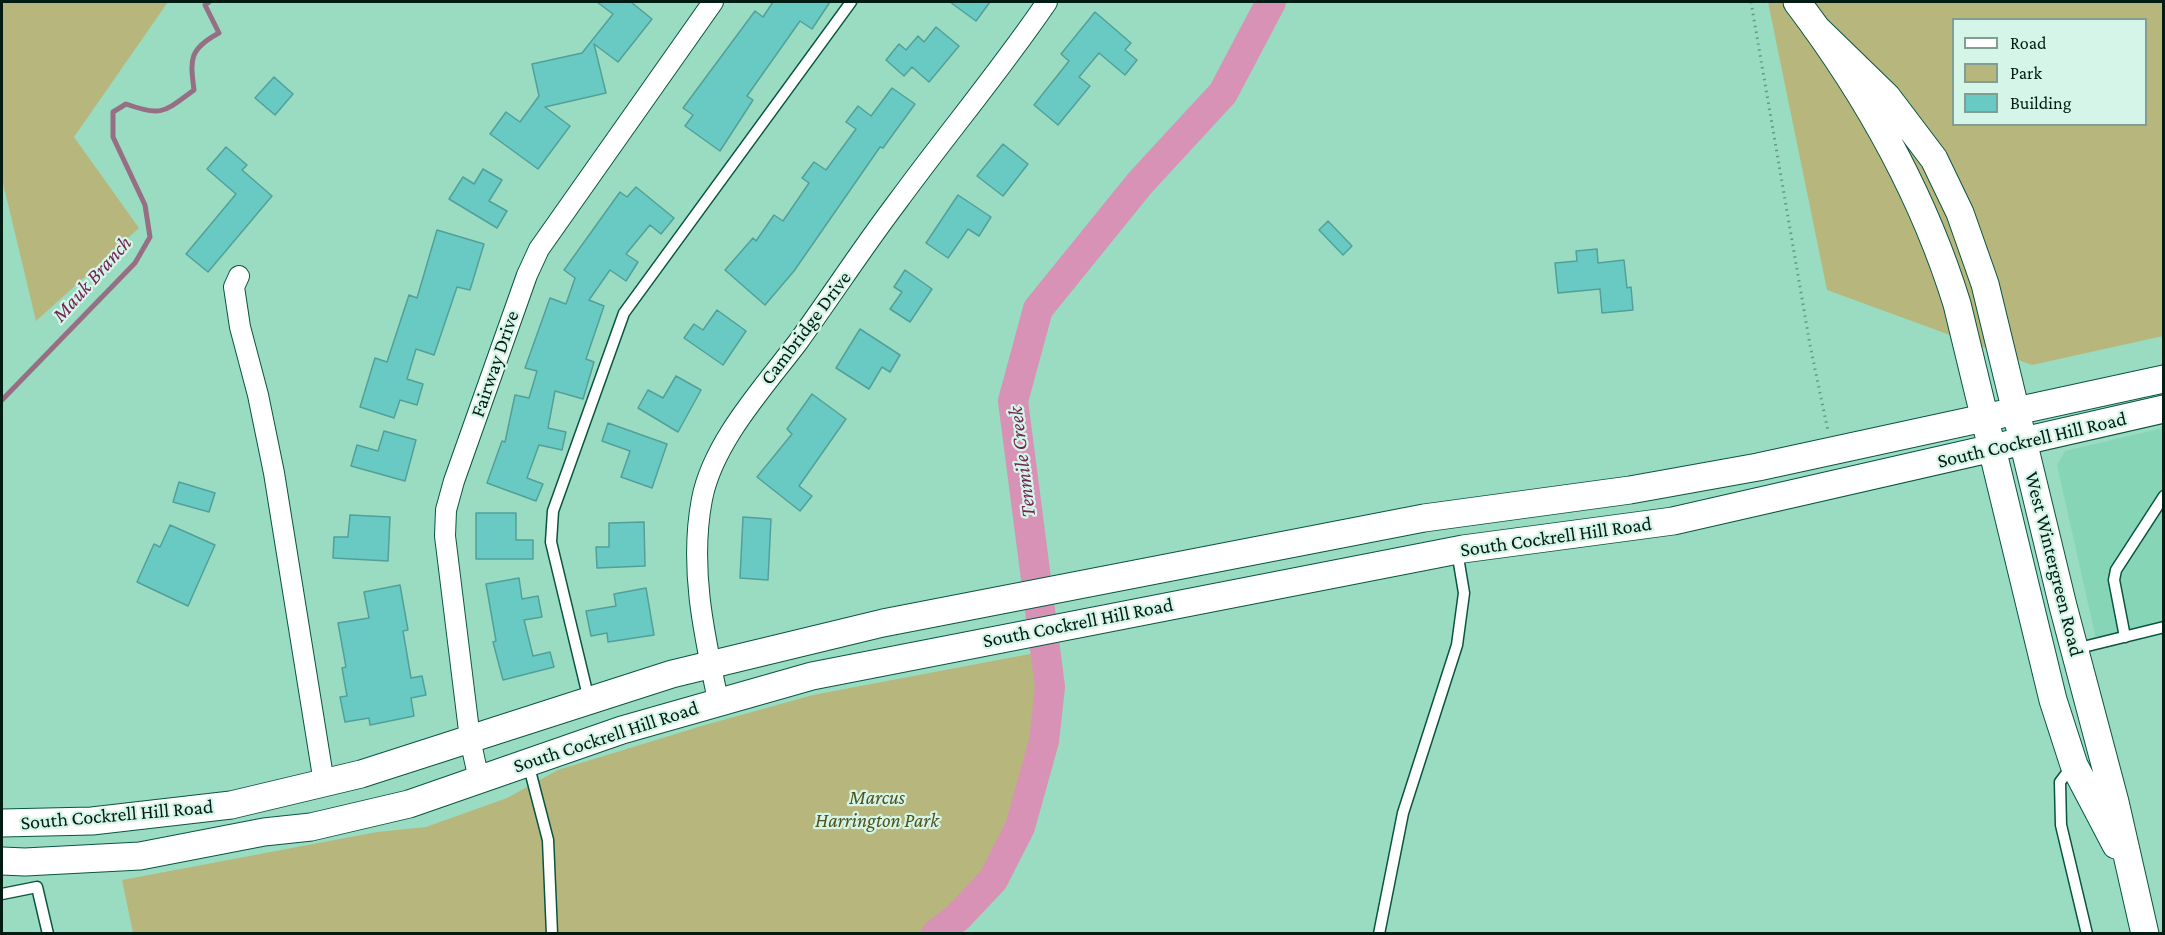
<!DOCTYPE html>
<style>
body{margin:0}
#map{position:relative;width:2165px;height:935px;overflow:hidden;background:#99dcc2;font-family:"Crimson Pro",serif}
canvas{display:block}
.frame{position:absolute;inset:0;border:3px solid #011c13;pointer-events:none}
.legend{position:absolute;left:1952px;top:18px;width:195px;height:108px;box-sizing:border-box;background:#d4f5e7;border:2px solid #809e92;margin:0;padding:8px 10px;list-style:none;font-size:18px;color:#011c13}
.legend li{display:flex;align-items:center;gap:12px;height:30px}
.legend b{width:30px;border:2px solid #809e92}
</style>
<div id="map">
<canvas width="2165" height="935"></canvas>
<div class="frame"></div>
<ul class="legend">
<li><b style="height:8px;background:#fff"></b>Road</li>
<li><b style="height:16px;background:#b7b77d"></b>Park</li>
<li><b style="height:16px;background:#68cac2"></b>Building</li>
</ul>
</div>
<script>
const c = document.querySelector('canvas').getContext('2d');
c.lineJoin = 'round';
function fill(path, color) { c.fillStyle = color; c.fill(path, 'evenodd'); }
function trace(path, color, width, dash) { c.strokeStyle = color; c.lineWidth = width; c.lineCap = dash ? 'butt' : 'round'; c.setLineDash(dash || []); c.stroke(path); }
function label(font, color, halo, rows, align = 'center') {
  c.font = font + ' "Crimson Pro",serif'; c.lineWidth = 4.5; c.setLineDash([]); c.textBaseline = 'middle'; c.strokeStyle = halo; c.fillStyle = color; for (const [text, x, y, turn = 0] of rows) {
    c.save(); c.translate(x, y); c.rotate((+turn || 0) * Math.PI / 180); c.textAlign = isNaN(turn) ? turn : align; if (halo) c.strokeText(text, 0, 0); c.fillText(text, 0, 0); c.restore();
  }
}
fill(new Path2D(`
 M2163 428V623L2096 639 2057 465 2065 451Z`), '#87d5b7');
fill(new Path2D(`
 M2 2H168L74 137 139 228 36 321 2 179Z
 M1768 2H2163V336L2032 365 1827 290ZM1954 20H2146V124H1954Z
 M1035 653 1040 692 1013 823 989 873 954 907 920 933H133L122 880 377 832 426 827 507 798 558 770 705 725 813 695Z`), '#b7b77d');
trace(new Path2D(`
 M2 400 135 263 150 237 145 205 113 137V112L126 104C162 117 164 112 194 90 190 59 189 49 219 33L205 5 209 2`), '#976f84', 5);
trace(new Path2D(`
 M936 934 958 917 993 880 1020 827 1044 741 1050 687 1013 401 1038 309 1140 183 1223 93 1271 2`), '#d792b5', 30);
const building = new Path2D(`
 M597 2H631L652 19 618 62 594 44 606 93 545 107 570 126 538 169 490 134 506 112 520 122 539 96 532 64 582 53 613 14Z
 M773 2H830L812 29 800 21 747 96 753 100 720 151 685 126 693 115 683 108 755 11 763 17Z
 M950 2H990L976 21Z
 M1095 12 1131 43 1125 50 1137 60 1125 75 1099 53 1079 77 1090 86 1058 125 1034 105 1069 61 1061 54Z
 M936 27 959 46 929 82 912 67 904 76 886 60 899 44 906 50 918 36 924 42Z
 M274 77 293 94 275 115 255 98Z
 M892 88 915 104 883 148 880 147 794 271 765 305 725 270 753 238 756 241 774 215 783 221 809 183 802 178 814 162 826 170 856 129 846 122 858 106 871 116Z
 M1003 144 1028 164 1003 196 977 176Z
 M226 147 247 165 242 170 272 196 208 272 186 254 236 194 207 169Z
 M483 169 502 180 489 201 507 211 497 228 449 199 463 177 474 184Z
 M636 187 674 218 661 234 650 225 626 254 638 262 626 281 610 270 589 300 604 306 586 359 594 362 583 399 555 391 548 428 566 432 562 450 539 445 527 478 543 484 536 501 487 483 502 441 505 442 515 395 529 398 537 371 525 368 550 298 566 304 575 278 564 270 620 192 627 197Z
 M958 195 991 217 979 236 968 229 948 258 926 243Z
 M1328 221 1352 246 1343 255 1319 230Z
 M437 230 484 244 470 290 457 287 434 355 416 349 407 379 423 384 417 405 400 400 394 418 360 407 375 358 387 362 409 295 417 298Z
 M1597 249 1598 263 1624 260 1627 288 1631 287 1633 310 1602 313 1600 289 1558 293 1555 263 1577 261 1576 251Z
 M905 270 932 289 910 322 890 309 902 292 894 287Z
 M717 310 746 331 723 365 684 338 694 324 703 330Z
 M860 329 900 355 890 372 882 367 869 389 836 368Z
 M676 376 701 390 678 432 638 408 648 390 663 398Z
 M812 394 846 419 799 486 812 496 800 511 757 477 792 434 787 429Z
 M608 423 667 444 652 488 621 477 630 451 602 441Z
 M384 431 416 440 405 481 351 466 357 445 378 451Z
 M179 482 215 493 209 512 173 502Z
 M476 513H516V540H533V559H476Z
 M350 515 390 517 388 561 333 558 334 537H348Z
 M743 517 771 519 768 580 740 578Z
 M644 522 645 566 597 568 596 547H609V523Z
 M170 525 215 545 188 606 137 582 154 544 160 547Z
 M519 578 522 599 538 596 542 617 524 620 533 656 550 652 554 667 503 680 493 642 496 641 486 584Z
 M400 585 408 630 403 631 411 678 422 676 426 695 411 698 414 716 370 725 369 718 345 722 340 697 347 696 342 668 346 667 338 623 369 618 364 592Z
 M646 588 654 635 608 642 607 633 591 636 586 611 616 606 614 594Z`);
fill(building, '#68cac2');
trace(building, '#52a099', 1.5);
const lane = new Path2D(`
 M2125 637 2114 580 2116 570 2164 496
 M2075 649 2164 627
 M589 700 551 542 553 511 624 313 851 2
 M528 763 548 840 552 934
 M2073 765 2060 782 2061 825 2087 934
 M2 894 37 887 48 934
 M1379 934 1403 813 1457 645 1464 593 1457 551`);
const street = new Path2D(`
 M239 276 234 287 240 327 258 395 274 473 324 783
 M718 700C704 634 689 567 702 499 713 442 764 387 798 342 832 295 863 247 898 201 947 134 1000 71 1047 2
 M479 780 470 739 445 536 446 510 454 481 527 275 539 249 713 2`);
const secondary = new Path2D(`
 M1797 2C1866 93 1923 194 1957 304L2053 700 2074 765 2116 845
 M1816 28 1887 97 1934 159 1960 213 1985 284 2063 606 2115 802 2145 934
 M2 823 92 821 231 805 361 774 672 674 883 623 1424 518 1630 490 1758 467 2164 379
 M2 861 25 862 140 856 264 832 311 827 409 804 622 730 812 676 1463 549 1673 521 2164 409`);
trace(lane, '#095540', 13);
trace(street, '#095540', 22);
trace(secondary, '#095540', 29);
trace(new Path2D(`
 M1751 2 1810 345 1828 431`), '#649985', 3, [1.5, 4.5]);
trace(lane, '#fff', 10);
trace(street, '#fff', 20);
trace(secondary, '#fff', 27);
label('20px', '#011c13', '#d4f5e7', [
 ["Cambridge Drive",806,328,-53],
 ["Fairway Drive",495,364,-71],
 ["South Cockrell Hill Road",2032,440,-13],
 ["South Cockrell Hill Road",1556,537,-8],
 ["West Wintergreen Road",2054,564,76],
 ["South Cockrell Hill Road",1078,623,-11],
 ["South Cockrell Hill Road",606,737,-18],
 ["South Cockrell Hill Road",117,815,-5]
]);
label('italic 20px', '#52511b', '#d4f5e7', [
 ["Marcus",877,798],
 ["Harrington Park",877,821]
]);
label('italic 21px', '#752554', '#d4f5e7', [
 ["Mauk Branch",92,279,-48],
 ["Tenmile Creek",1022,462,-97]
]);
</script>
